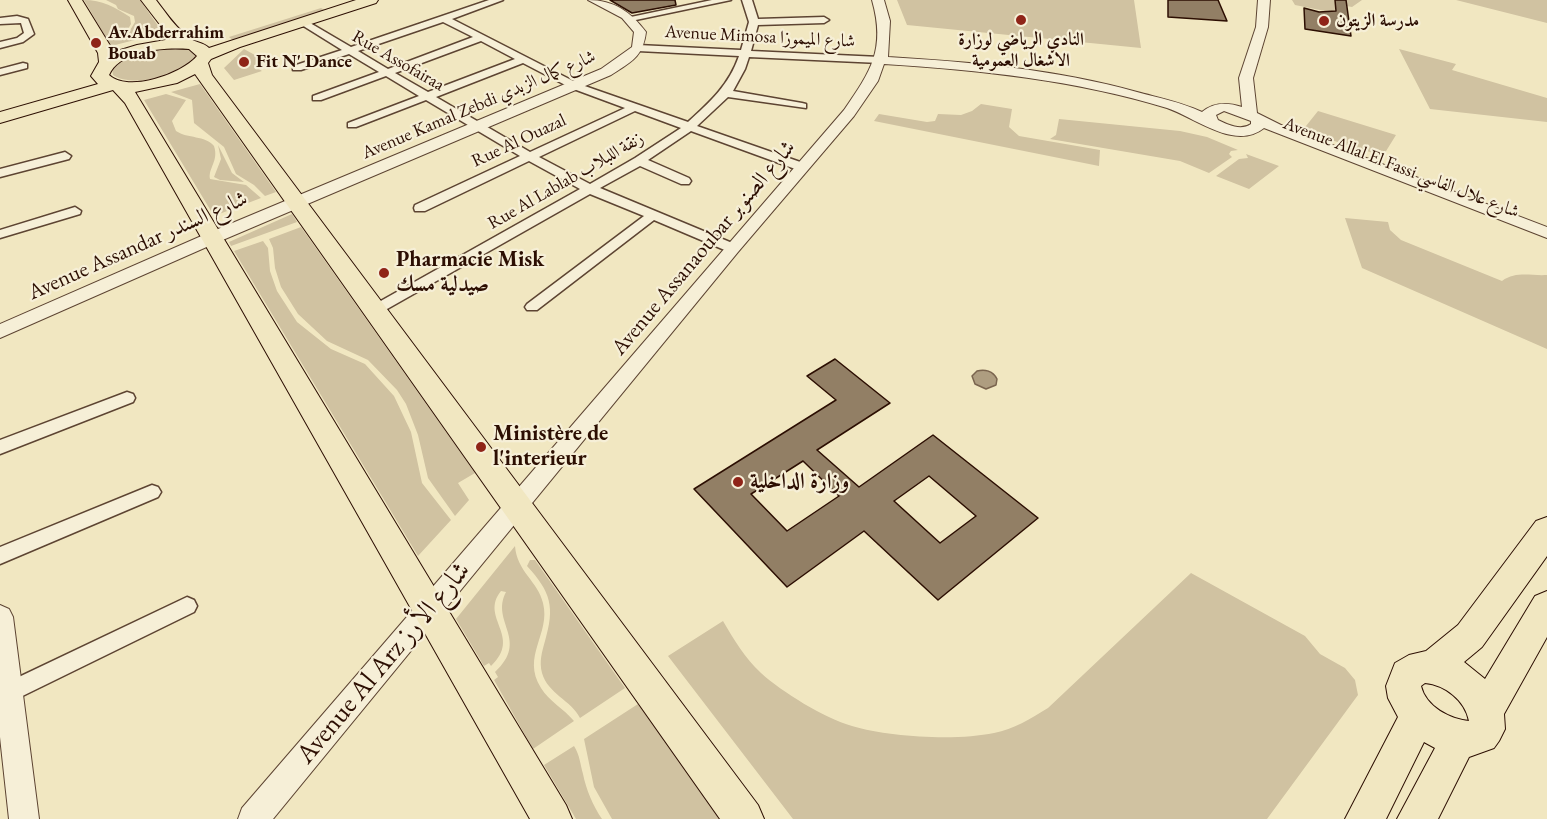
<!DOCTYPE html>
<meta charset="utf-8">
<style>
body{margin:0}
canvas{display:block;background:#f1e7c1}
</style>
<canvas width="1547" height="819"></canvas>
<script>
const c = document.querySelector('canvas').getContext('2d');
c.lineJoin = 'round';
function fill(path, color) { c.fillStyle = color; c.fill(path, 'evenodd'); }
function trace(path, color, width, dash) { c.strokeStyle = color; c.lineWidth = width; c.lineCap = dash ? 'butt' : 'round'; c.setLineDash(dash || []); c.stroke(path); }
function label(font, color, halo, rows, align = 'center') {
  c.font = font + ' "EB Garamond",Amiri,serif'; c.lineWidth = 4.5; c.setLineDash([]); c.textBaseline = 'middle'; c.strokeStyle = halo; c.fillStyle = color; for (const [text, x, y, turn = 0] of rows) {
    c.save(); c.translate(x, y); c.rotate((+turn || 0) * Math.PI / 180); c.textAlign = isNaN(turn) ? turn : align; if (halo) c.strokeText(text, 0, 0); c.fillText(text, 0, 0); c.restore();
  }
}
fill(new Path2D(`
 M84 0C102 0 115 7 130 17L131 24 125 34 135 40 111 46Z
 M106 0H140L163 33 139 39 130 34 129 32 135 22 134 16 118 9 116 5Z
 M897 0H1134L1141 48 907 25Z
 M1292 0H1362L1352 7 1335 4V13L1295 5Z
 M1456 0H1547V23Z
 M321 8 327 11 234 41 229 37Z
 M160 48 187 49 196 55C191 77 130 88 113 75L112 69 123 59Z
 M244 49 262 59 254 66 262 71 234 80 224 68Z
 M1399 49 1456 64 1452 70 1547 98V122L1430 109Z
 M200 84 276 192 265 196 254 185 236 174 224 147 194 123 192 100 171 92Z
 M166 94 186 100 172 121 176 131C188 139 205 135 214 146 219 161 208 168 210 179L246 185 261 198 214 216 144 100Z
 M981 104 1012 109 1009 127 1019 136 1100 150 1099 166 874 121 879 114 927 122 935 121 938 114 961 115 972 111Z
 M1318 111 1396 135 1383 156 1302 131Z
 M1059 119 1180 131 1207 137 1238 150 1231 151 1229 154 1232 157 1209 173 1180 161 1050 139 1056 135Z
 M218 145 232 173 244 182 220 180 214 177 221 159Z
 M1246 154 1279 166 1249 189 1216 176 1239 159 1248 158Z
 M292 214 297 222 231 246 229 242Z
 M1345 218 1388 222 1390 230 1401 240 1502 281C1516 271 1530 276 1547 275V349L1362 268Z
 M301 227 475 473 458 483 469 500 455 516 428 478 418 435 406 404 397 390 368 360 327 341 298 314 281 287 275 268 273 248 269 239Z
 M263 241 268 248 270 271 277 291 297 322 331 349 365 364 394 396 411 432 422 483 451 520 418 556 234 251Z
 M515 546C517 572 538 581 543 603 551 634 521 656 541 688 549 701 564 709 574 721L533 749 494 680 498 677 495 672C530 640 490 622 506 592L501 591C479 618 523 636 491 666L489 663 484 666 456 619Z
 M530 560H535L625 688 580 718C571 700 548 694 542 673 539 661 542 652 545 641 555 607 551 592 527 566Z
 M1191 573 1305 636 1320 654 1345 668 1355 680 1358 695 1267 819H793L668 656 723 621C734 640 745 658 761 673 782 692 824 718 852 726 889 737 956 741 994 733 1014 729 1030 719 1048 708Z
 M638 704 721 819H612L594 787 584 739Z
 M574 746C580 756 580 763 583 774 586 789 593 806 602 819H576L544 765Z`), '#d0c2a1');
const water = new Path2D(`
 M977 371C985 369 993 371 997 379L996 385 986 389 975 384 972 376Z`);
fill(water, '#ae9d80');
trace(water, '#7a644e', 1.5);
const building = new Path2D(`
 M610 0H675L676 5 632 13Z
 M1168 0H1218L1227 21 1168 17Z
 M1335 0H1346L1351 36 1305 29 1304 8 1319 12 1336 11Z
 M835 359 890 403 817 450 859 487 933 435 1038 518 938 600 864 531 787 587 694 489 836 400 807 376ZM803 461 839 496 787 531 751 494ZM929 476 976 516 940 543 894 501Z`);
fill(building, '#927f65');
trace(building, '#2c0e02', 1.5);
const minor = new Path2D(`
 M489 0H503L452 19 579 84 688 122C710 102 729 85 739 56L638 51 633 48 638 45 741 50 749 22 742 0H752L758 19 824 17 829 20 824 23 758 25 751 51 880 57 885 60 880 63 749 57 745 69 733 91 802 103 806 104V108L728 97 697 126 806 164V170H798L691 131 648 160 689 178 691 181 689 184H681L640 166 600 188 737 245 739 248 737 251H727L654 220 537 310H527L525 307 527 304 644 216 590 194 380 313H370L368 310 370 307 580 189 529 161 425 211H415L414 208 415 205 520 156 426 100 356 127H348V123L419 96 386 76 321 100H313V96L379 72 349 54 301 70H293V66L342 50 297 22 305 20 351 47ZM443 22 473 37 388 69 358 51ZM481 41 515 59 428 92 395 73ZM523 63 571 88 625 108 530 152 436 97ZM635 111 681 128 635 158 590 184 539 157Z
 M712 0H731L631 21 626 18Z
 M17 16 28 19 34 34 23 42 0 48V42L17 38 24 33 21 23 0 24V18Z
 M23 63 27 64V68L0 75V69Z
 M65 152 71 156 69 159 0 177V169Z
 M75 207 81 211 80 214 0 238V230Z
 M127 392 133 394 135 398 133 402 0 454V440Z
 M152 485 158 487 161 492 158 497 0 564V547Z
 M187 597 194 600 197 606 194 612 0 707V686Z`);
const tertiary = new Path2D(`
 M588 0C614 0 631 12 646 32 643 57 631 62 611 75L218 242 0 338V324L206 234 601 69 632 47 634 32 622 18Z
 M872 0H884L890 21 888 57C971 62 1055 69 1137 92 1159 98 1181 102 1202 112 1214 102 1227 102 1242 107L1239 78 1256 27 1258 0H1270L1268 27 1253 78 1257 113 1285 127 1547 227V238L1264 128C1235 151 1196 118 1167 108 1075 80 980 70 884 64L878 81 854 116 738 252 273 819H238L242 808 844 110C871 71 886 49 872 0ZM1224 111 1251 121V124C1241 131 1228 125 1218 120L1216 115Z
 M0 605 9 609 13 617 39 819H9L0 737Z`);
const primary = new Path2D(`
 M68 0H82L114 52 137 45 171 39 141 0H156C166 13 175 27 188 37 195 43 203 42 209 48L356 0H378L376 3 240 47 211 59 208 63 212 75 758 805 764 819H720L195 74 177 83 135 92 566 805 572 819H530L125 103 113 90 0 123V112L98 84 91 76 99 62 98 53ZM189 49 197 56C182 74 128 93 109 75 120 50 165 47 189 49Z
 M1547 517V556L1482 647 1464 662 1485 679 1535 596 1547 591V637L1504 714 1505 729 1499 741 1494 748 1469 757 1438 819H1397L1435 748 1424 742 1386 819H1345L1398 717 1388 698 1386 686 1395 663 1409 655 1426 651 1458 625 1536 521ZM1425 683C1445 685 1465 700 1469 721 1450 719 1426 707 1421 686Z`);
trace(minor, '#5d4432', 3);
trace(tertiary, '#5d4432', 2);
trace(primary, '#2c0e02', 2);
fill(minor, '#f6efd7');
fill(tertiary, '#f6efd7');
fill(primary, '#f1e7c1');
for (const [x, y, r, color] of [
 [1021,20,6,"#8f2418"],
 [1324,21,6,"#8f2418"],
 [96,43,6,"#8f2418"],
 [244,62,6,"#8f2418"],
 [384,273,6,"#8f2418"],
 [481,447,6,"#8f2418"],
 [738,482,6,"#8f2418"]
]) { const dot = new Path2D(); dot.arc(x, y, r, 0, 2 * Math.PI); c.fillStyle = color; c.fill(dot); trace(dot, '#f6efd7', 2); }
label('bold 18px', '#2c0e02', '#f6efd7', [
 ["مدرسة الزيتون",1336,21],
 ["Av.Abderrahim",108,33],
 ["Bouab",108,54],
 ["النادي الرياضي لوزارة",1021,40,"center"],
 ["الاشغال العمومية",1021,61,"center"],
 ["Fit N' Dance",256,62]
], 'left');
label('18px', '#2c0e02', '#f6efd7', [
 ["Avenue Mimosa شارع الميموزا",760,37,3],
 ["Rue Assofairaa",398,61,30],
 ["Avenue Kamal Zebdi شارع كمال الزبدي",479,105,-23],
 ["Rue Al Ouazal",519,141,-25],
 ["Avenue Allal El Fassi شارع علال الفاسي",1401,168,21],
 ["Rue Al Lablab زنقة اللبلاب",566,181,-30]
]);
label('22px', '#2c0e02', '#f6efd7', [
 ["Avenue Assandar شارع السندر",138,246,-24],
 ["Avenue Assanaoubar شارع الصنوبر",704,248,-50]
]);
label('bold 22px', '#2c0e02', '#f6efd7', [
 ["Pharmacie Misk",396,260],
 ["صيدلية مسك",396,285],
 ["Ministère de",493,434],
 ["l'interieur",493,459],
 ["وزارة الداخلية",750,482]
], 'left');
label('27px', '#2c0e02', '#f6efd7', [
 ["Avenue Al Arz شارع الأرز",384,663,-50]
]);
</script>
